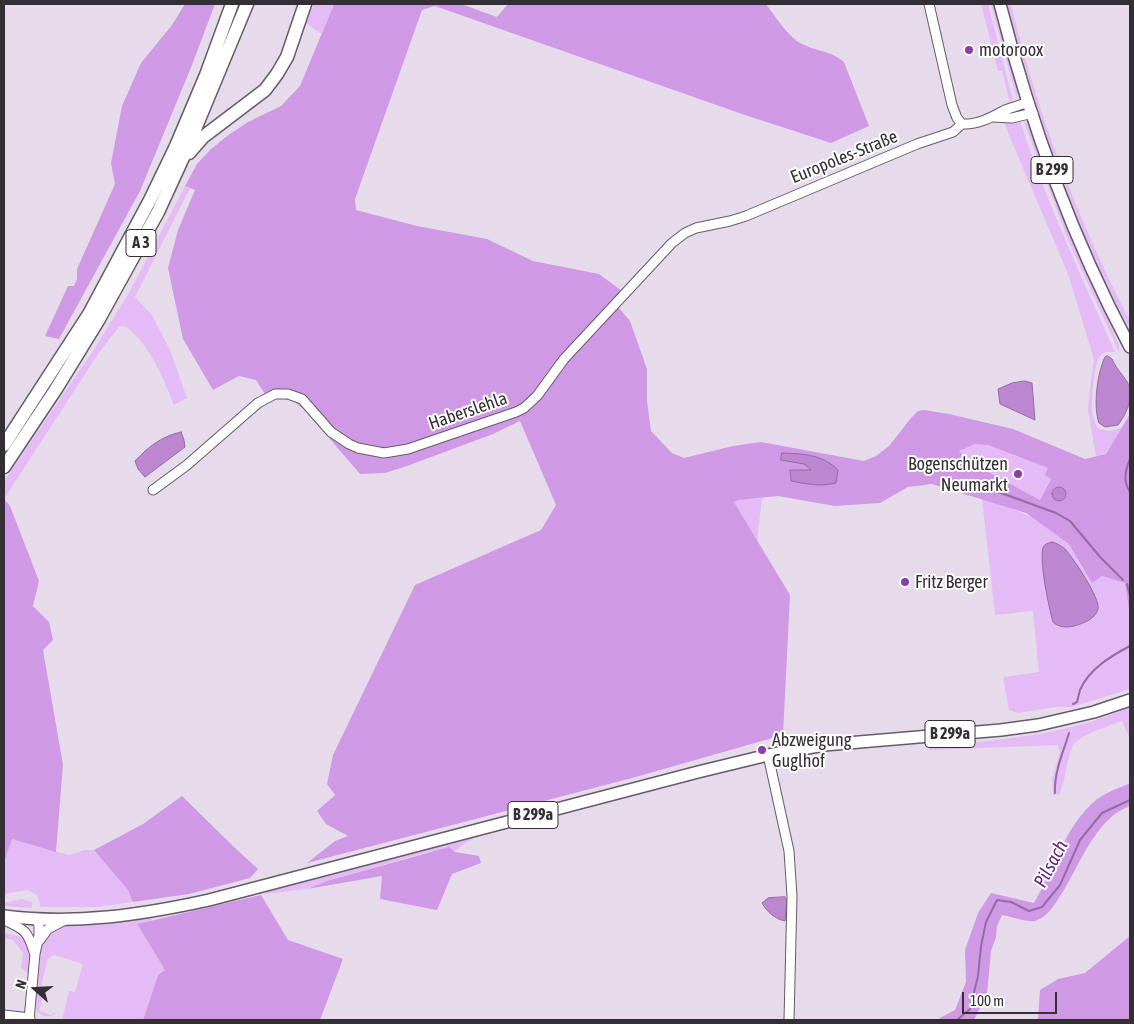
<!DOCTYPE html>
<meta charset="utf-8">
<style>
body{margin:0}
#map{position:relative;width:1134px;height:1024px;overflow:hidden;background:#e6dbeb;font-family:"Asap Condensed",sans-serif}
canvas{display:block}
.frame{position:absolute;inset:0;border:5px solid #342f35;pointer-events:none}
.north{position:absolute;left:10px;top:964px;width:50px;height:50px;-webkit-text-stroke:4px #fff;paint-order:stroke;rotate:289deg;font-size:14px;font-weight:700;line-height:20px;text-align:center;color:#342f35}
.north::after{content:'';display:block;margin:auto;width:18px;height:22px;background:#342f35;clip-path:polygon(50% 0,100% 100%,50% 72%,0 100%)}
.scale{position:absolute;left:962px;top:992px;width:95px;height:22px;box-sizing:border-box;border:2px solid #342f35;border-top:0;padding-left:6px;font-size:15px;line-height:18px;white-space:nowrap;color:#342f35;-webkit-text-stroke:4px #fff;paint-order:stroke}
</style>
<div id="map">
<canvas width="1134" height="1024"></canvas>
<div class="frame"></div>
<div class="north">N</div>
<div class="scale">100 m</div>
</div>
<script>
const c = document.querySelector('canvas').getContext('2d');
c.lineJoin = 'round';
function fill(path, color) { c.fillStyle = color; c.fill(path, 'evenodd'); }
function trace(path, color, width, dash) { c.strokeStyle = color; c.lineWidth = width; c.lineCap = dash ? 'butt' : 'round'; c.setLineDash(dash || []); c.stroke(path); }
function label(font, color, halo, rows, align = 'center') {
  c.font = font + ' "Asap Condensed",sans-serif'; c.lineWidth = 4; c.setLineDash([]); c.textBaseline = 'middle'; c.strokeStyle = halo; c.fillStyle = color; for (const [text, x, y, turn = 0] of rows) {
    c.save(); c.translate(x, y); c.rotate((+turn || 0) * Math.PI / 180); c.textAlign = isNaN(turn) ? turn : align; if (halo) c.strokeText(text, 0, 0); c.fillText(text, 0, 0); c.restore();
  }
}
fill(new Path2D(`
 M314 4H334L321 34 306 23Z
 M981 4H988L1013 100 1010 103 1002 71H998Z
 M991 4H995L1018 90 1017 99Z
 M1007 4H1011C1037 112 1077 218 1128 317L1130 315V324H1127L1112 297 1105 289C1065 197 1033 101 1007 4Z
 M1020 121C1046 201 1081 276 1115 352 1110 352 1104 351 1100 356 1094 364 1091 401 1092 412 1093 417 1095 422 1097 427 1105 432 1114 432 1122 427L1106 454 1096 456 1088 410 1090 388 1094 359 1068 274 1004 123Z
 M1024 122 1027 124 1032 133 1057 203 1104 307 1119 346V352L1069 242Z
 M185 186 190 188 135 297 152 315 170 350 187 398 174 405C162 376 151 346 125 326L119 327 98 354 4 499V481L93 351 130 291Z
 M975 444 988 445 1048 468 1051 478 1040 500 966 460 958 451Z
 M762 498 757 542 734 502 739 500Z
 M982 499C1014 508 1044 519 1068 543 1077 552 1085 571 1092 583L1102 576 1125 583 1130 617V689L1072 707H1056L1018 713 1009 710 1003 677 1039 672 1033 611 995 615Z
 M1130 707V739L1122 721C1110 726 1081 734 1073 745 1069 752 1064 783 1060 794L1053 795 1052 779 1060 752 1058 745 930 750 929 746C997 741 1068 735 1130 707Z
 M476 837 464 844 454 852 431 851 330 880 307 889 265 894 269 890Z
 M12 839 69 855 85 850H94L128 890 133 902 98 907H41L37 895 28 890 4 894V862Z
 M22 899 32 902V908L4 906V903Z
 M153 917 152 920 137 924 165 970 158 975 143 1020H62L69 991 75 992 83 964 54 955 48 959C45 971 41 982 40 995L43 996 39 1011 52 1015 54 1012 55 1014C46 1020 35 1014 35 1003L42 943 47 935 59 927 109 924Z
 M4 933 26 938 30 953V971L28 973 21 968 23 953 13 940 4 938Z`), '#e5bbf6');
fill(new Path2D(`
 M185 4H215L192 65 140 191 59 339 45 336 68 286H74L77 279V269L115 184 111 163 122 106 141 63 172 25Z
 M334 4H461L497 17 508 4H766C775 16 784 31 797 41 811 51 831 50 844 62L869 126 831 143 742 114 435 6 422 10 355 199 356 210 417 226 487 239 533 261 599 274 622 291 613 301 630 321 647 369V401L651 431 672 453 684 458 733 446 761 442 864 461 876 456 889 446 911 418 918 411 924 410 949 414 1013 429 1085 459 1106 454 1130 414V617L1125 583 1102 576 1092 583 1069 544 1026 513 932 484 908 487 880 503 835 506 778 496 739 500 734 502 790 595 783 735 632 778 307 863 335 841 348 836 326 824 317 811 335 795 327 784 333 755 415 585 541 530 556 505 520 421 493 434 407 466 385 473 360 474 305 410 293 401 265 394 256 380 239 376 213 390 183 339 168 268 178 230 195 190 185 186 197 164 210 150 227 136 248 122 281 106 300 86ZM975 444 988 445 1048 468 1045 475 1051 479 1040 500 966 460 959 451ZM804 464 836 482 791 481 790 470 812 471Z
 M4 499 10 506 39 581 33 606 49 622 53 640 43 650 63 765 56 852 12 839 4 862Z
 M1130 783V806C1094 818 1078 871 1057 901 1051 910 1046 917 1035 921 1028 923 1010 916 1002 915L997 926 996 937 991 951 987 994 974 1020H939L940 1018 955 1010 966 982 965 950 978 913 991 893 1034 903C1054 869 1065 826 1096 800 1105 793 1119 788 1130 783Z
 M182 796 235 848 258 869 250 878 189 894 133 902 128 890 94 850 143 824Z
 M449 847 455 852 479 856 481 863 452 874 437 910 380 899 382 876 307 889 330 880Z
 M261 895 288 940 343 959 320 1020H143L158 975 165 970 137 924Z
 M1130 936V1020H1038L1040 990 1058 979 1085 973Z`), '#d099e5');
const water = new Path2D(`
 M1108 356 1112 359C1118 372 1123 374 1129 385 1134 397 1126 415 1118 425L1105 427 1099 423C1093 407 1097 373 1105 357Z
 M1025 381 1032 383 1035 420 1000 404 998 389 1012 383Z
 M181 432 184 440 185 447 145 477 138 469 135 461C148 447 162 436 181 432Z
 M782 453C803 454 822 454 838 470L836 483C820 487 807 484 791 481L790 470H811L804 464 781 460Z
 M1052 494a7 7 0 1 1 14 0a7 7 0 1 1-14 0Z
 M1052 542C1057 543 1061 546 1065 549 1073 558 1101 599 1098 609 1095 620 1083 623 1074 626 1066 628 1058 627 1053 622 1049 608 1039 561 1043 548 1044 544 1048 543 1052 542Z
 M785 897 787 901 785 921C775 919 767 912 762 903L768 898Z`);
fill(water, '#bc86d0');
trace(water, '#936ca2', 1);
trace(new Path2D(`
 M1130 459C1125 471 1123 481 1130 492
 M993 490 1056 513 1070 521 1101 558 1123 580
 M1127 584 1130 596
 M1073 704 1077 702C1078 698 1079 694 1080 690 1089 669 1111 656 1130 646
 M1055 793C1054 772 1063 753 1069 733
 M957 1020 970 1009 978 976 981 946 986 922 997 900 1011 902 1029 911 1042 907 1060 885 1080 840 1102 813 1130 800`), '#936ca2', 2);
const minor = new Path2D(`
 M929 4 952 105 957 118 962 124
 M993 117 1012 118 1033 113
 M153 490 187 465 258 403 275 394H288L302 399 331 432 349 444 358 448 384 453 408 449 516 412 524 408 537 396 564 359 672 243 685 233 696 228 730 221 746 216 917 144 953 132 962 124C978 125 992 117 1005 110 1013 107 1021 105 1029 102
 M768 755 789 851 792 896 789 1020
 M4 920C24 929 28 931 34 952
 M39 941 48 929 65 920
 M4 1015 30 1018
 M29 1020 35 954 39 935V925L36 919`);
const major = new Path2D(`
 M1000 4C1030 122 1073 240 1130 347
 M4 916C74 925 141 915 209 900L698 772 768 755 824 745 1001 730 1038 725 1094 712 1130 700`);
const highway = new Path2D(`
 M189 153 203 137 265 90 277 74 287 57 305 4
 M4 445 89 314 150 200 176 146 206 75 232 4
 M4 467 56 389 99 319 158 212 186 151 247 4`);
trace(minor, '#655b68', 11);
trace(major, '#655b68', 14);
trace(highway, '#655b68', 15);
trace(minor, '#fff', 9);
trace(major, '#fff', 11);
trace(highway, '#fff', 12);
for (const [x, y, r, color] of [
 [969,50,5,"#8e3caa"],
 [1018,474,5,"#8e3caa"],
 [905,582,5,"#8e3caa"],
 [762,750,5,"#8e3caa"]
]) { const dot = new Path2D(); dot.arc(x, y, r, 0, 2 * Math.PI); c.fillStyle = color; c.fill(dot); trace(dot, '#fff', 2); }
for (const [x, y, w] of [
 [1052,170,42],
 [141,243,30],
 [950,734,50],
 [533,815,50]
]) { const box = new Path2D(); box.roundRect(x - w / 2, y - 13.5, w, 27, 4); c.fillStyle = '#fff'; c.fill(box); trace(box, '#342f35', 1); }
label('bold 16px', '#342f35', null, [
 ["B 299",1052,170],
 ["A 3",141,243],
 ["B 299a",950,734],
 ["B 299a",533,815]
]);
label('18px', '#342f35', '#fff', [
 ["motoroox",979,50],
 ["Bogenschützen",1008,464,"right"],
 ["Neumarkt",1008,485,"right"],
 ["Fritz Berger",915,582],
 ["Abzweigung",772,740],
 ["Guglhof",772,761]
], 'left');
label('18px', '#342f35', '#fff', [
 ["Europoles-Straße",844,157,-22],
 ["Haberslehla",468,411,-19]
]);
label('italic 19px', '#65227b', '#fff', [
 ["Pilsach",1051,864,-62]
]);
</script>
